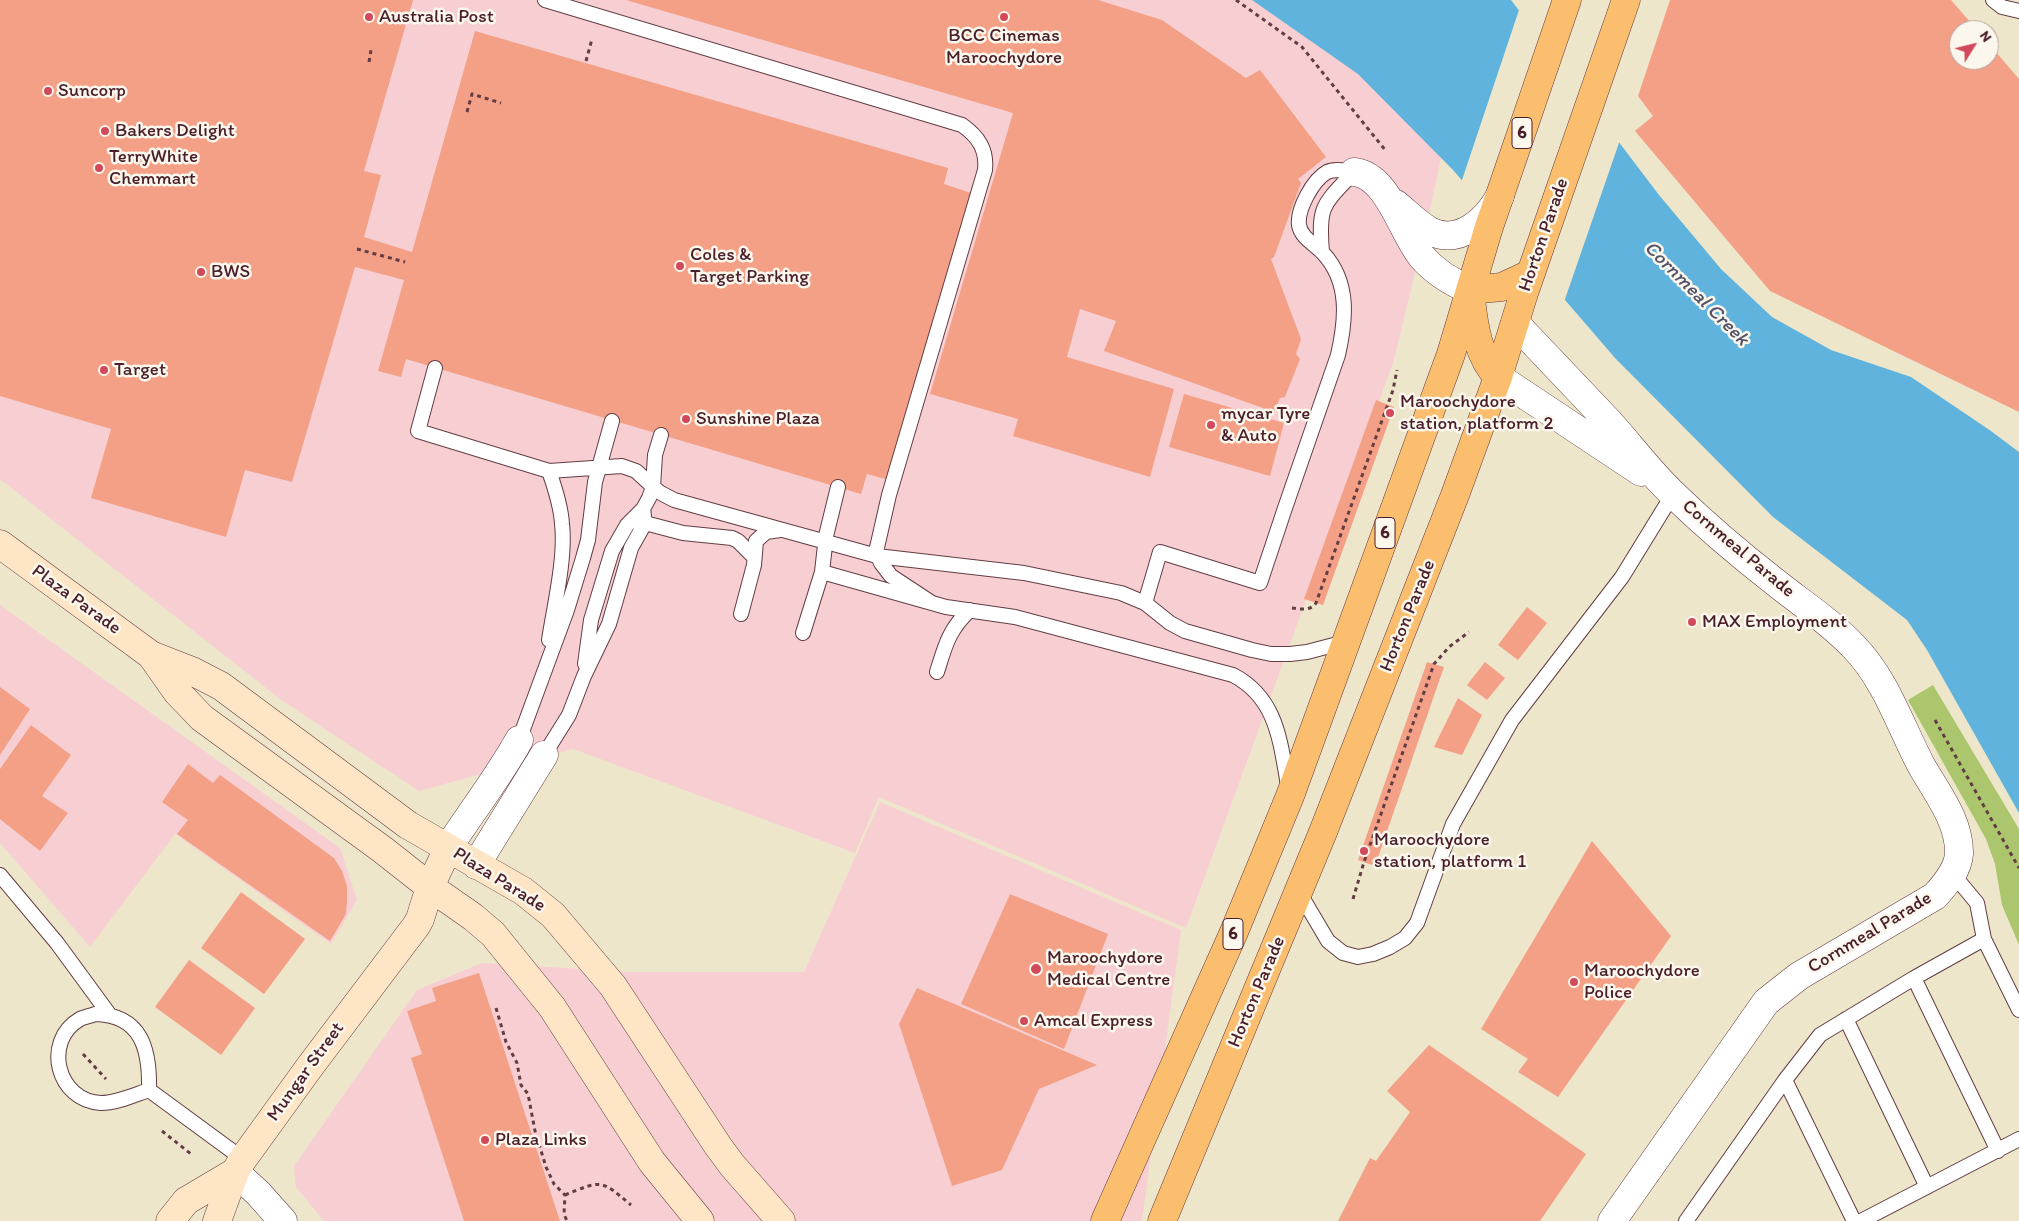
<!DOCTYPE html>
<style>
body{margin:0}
#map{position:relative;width:2019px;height:1221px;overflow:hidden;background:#eee6ca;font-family:Itim,sans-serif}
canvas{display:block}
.north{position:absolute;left:1949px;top:20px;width:50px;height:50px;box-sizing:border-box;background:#fbf7ec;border:1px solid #b4a19f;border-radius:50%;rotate:54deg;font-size:14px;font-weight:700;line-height:20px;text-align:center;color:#4a1f2b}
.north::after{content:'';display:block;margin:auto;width:18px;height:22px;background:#d1495b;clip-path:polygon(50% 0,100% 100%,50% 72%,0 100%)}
</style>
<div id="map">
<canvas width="2019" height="1221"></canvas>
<div class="north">N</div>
</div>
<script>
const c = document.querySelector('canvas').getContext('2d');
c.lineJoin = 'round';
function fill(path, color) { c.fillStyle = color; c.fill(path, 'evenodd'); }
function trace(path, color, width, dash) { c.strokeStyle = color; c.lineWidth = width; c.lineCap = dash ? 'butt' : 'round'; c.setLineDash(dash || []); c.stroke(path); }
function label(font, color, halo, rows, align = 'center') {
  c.font = font + ' Itim,sans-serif'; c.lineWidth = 5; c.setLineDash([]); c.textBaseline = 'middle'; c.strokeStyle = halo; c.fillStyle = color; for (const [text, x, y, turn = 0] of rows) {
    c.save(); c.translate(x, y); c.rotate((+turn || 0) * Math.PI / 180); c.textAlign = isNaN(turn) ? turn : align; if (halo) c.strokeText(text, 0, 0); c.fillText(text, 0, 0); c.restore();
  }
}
fill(new Path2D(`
 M0 0H1474L1431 206 1394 360 1186 928 879 797 855 853 573 749 419 791 284 702 0 479Z
 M0 605 340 848 357 900 331 944 175 834 90 947 0 843Z
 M880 802 1181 930 1142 1221H324L296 1187 294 1166 417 990 482 963 631 972H804Z`), '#f7cfd2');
fill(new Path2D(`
 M1933 685 2019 829V945L2002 905 1995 864 1986 839 1908 700Z`), '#abc66d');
fill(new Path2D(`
 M1252 0H1511L1659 195 1721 269 1772 317 1831 350 1911 377 1991 431 2019 452V813L1927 650 1907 620 1773 517 1615 358 1453 170 1358 74Z`), '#60b3dc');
fill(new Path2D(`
 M1520 7 1620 140 1564 302 1461 183Z`), '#eee6ca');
fill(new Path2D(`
 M0 0H413L364 171 381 175 364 237 412 252 475 31 948 168 944 184 974 194 889 480 867 474 861 494 406 359 401 377 378 371 404 280 355 267 292 482 245 470 226 537 91 498 111 429 0 396Z
 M626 0H1098L1162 20 1246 78 1260 70 1326 157 1298 179 1301 183 1274 257 1271 259 1301 339 1296 354 1300 359 1285 397 1280 398 1274 412 1104 351 1116 321 1080 309 1067 357 1174 389 1150 477 1013 436 1018 419 930 394 1013 113Z
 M1670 0H1951L1977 30H1959V60H1989V44L2019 79V412L1770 291 1635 131 1653 116 1638 96Z
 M1184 394 1284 423 1270 476 1169 447Z
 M1376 400 1394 407 1323 605 1304 599Z
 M1527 607 1547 623 1518 660 1498 645Z
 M1427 662 1444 667 1375 866 1358 860Z
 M1485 662 1505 678 1487 700 1467 685Z
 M0 687 30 709 0 755Z
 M1458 698 1482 715 1462 755 1434 747Z
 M31 725 71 755 42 796 68 813 40 851 0 819V769Z
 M188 764 213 783 220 775 334 858 342 871 347 886V901L346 914 330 941 177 834 188 820 162 802Z
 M1592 841 1671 936 1558 1097 1518 1072 1528 1059 1481 1029Z
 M241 892 305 939 264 994 201 948Z
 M1010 894 1108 934 1064 1049 961 1004Z
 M189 960 255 1008 221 1055 155 1007Z
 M479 973 560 1221H464L411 1058 422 1054 407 1011 436 1001 432 988Z
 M917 988 1097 1065 1039 1089 1002 1170 952 1186 899 1024Z
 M1429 1045 1586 1154 1540 1221H1338L1370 1158 1376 1161 1410 1112 1387 1091Z`), '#f3a087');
const lane = new Path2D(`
 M545 0 962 125C979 137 987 150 985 170L889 495 876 552 881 563 891 576 932 603
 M1993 0 2002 7 2019 11
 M1322 252C1318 205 1323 205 1354 172
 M435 368 418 431 549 471 622 466 636 471 659 492 674 500 877 556 1024 573 1121 593 1145 603 1170 623 1185 631 1252 650 1271 654H1290L1307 652 1345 642
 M645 523 683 533 732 538 738 541 754 557
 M822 572 946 607 1015 617 1233 675C1277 698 1280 741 1288 785
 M1145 603 1160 552 1260 583 1285 508 1338 355C1346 320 1350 282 1323 253 1315 244 1301 238 1299 225 1297 209 1313 180 1327 172 1335 168 1345 171 1354 172
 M741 614 754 565 756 541 766 532 780 530
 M803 633 822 572 826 536 838 487
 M549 640C554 607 566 557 562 524 561 506 555 488 549 471
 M585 664 591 620 612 551 627 525 643 509 649 498 653 487 655 455 661 435
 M937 672C945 646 949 629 970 610
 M519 740 567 610 583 558 588 540 595 482 612 421
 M544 755 569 715 584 676 609 624 631 548 645 523 643 509
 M0 875 57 943 109 1014
 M1299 892 1328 941 1343 953 1358 957 1373 954 1390 947 1405 938 1417 923 1453 824 1512 720 1622 577 1673 494
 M1984 939 2019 1010
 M1914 978 1998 1151
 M95 1014C142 1015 150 1050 149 1090 134 1095 117 1103 101 1103 57 1101 42 1041 80 1019 84 1017 90 1016 95 1014Z
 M1846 1019 1927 1187
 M1785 1080 1854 1221
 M149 1090 243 1159
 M1686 1221 1785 1080 1820 1035 1914 978 1984 939 1977 903 1952 873
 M1861 1221 2019 1139`);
const street = new Path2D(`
 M1354 172C1388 175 1402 233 1422 257 1436 273 1451 282 1470 290
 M1396 204C1407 213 1417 224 1430 231 1459 246 1487 220 1500 196
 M1515 323C1546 356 1578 389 1609 422 1630 445 1649 471 1672 493 1704 524 1739 554 1775 582 1801 603 1831 622 1854 647 1886 680 1900 725 1921 765 1936 792 1960 821 1959 854 1958 870 1945 885 1935 896L1799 976 1766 1002 1612 1221
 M1498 377 1641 472
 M448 848C471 812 498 778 519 740
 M476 865 544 755
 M235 1172 258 1193 283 1221`);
const secondary = new Path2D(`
 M0 544 151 655 192 671 221 686 408 825 523 891 553 915 613 986 718 1146 732 1165 781 1221
 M151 655 177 692 202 718 383 850 430 887 473 917 493 934 552 1007 652 1162 700 1221
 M170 1221 186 1201 235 1172
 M217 1221 235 1172 243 1159 311 1065 416 926 420 919 430 887 448 848`);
const primary = new Path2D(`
 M1470 290 1502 287 1530 274
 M1471 299C1474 326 1478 357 1498 377
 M1105 1221 1234 932 1290 796 1451 354 1489 227 1567 0
 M1162 1221 1323 832 1455 495 1498 377 1524 293 1626 0`);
trace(lane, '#633d43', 16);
trace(street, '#633d43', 29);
trace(secondary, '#633d43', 29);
trace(primary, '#633d43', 29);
trace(new Path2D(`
 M1236 0 1302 47 1386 151
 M586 61 592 39
 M369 62 371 50
 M467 112 472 94 501 103
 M357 249 405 262
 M1292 608C1300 609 1311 611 1316 603L1393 390 1397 370
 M1935 720 2019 868
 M1353 899 1364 862 1434 664 1449 647 1469 632
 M496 1008 506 1042 517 1063 521 1085 528 1094 535 1131 546 1167 554 1184 565 1195 564 1214 567 1221
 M83 1054 106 1079
 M162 1131 191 1154
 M565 1195C602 1180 600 1179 631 1205`), '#633d43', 3, [4, 4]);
trace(lane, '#fff', 14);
trace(street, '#fff', 28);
trace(secondary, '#fde5c5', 28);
trace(primary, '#fbbe6e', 28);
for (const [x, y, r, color] of [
 [369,17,5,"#d1495b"],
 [1004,17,5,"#d1495b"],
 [48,91,5,"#d1495b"],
 [105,131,5,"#d1495b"],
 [99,168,5,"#d1495b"],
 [680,266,5,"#d1495b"],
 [201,272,5,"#d1495b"],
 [104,370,5,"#d1495b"],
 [1390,413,5,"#d1495b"],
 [686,419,5,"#d1495b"],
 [1211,425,5,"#d1495b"],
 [1692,622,5,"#d1495b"],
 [1364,851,5,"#d1495b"],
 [1036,969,6,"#d1495b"],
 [1574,982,5,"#d1495b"],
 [1024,1021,5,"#d1495b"],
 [485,1140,5,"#d1495b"]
]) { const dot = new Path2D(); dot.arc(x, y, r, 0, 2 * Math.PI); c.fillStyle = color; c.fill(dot); trace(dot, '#fbf7ec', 2); }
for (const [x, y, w] of [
 [1522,133,20],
 [1385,533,20],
 [1233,934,20]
]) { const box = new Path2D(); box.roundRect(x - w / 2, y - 15.5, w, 31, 4); c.fillStyle = '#fbf7ec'; c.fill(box); trace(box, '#4a1f2b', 1); }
label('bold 18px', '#4a1f2b', null, [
 ["6",1522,133],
 ["6",1385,533],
 ["6",1233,934]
]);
label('19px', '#4a1f2b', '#fbf7ec', [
 ["Australia Post",379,17],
 ["BCC Cinemas",1004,36,"center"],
 ["Maroochydore",1004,58,"center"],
 ["Suncorp",58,91],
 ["Bakers Delight",115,131],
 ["TerryWhite",109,157],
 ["Chemmart",109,179],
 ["Coles &",690,255],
 ["Target Parking",690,277],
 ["BWS",211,272],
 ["Target",114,370],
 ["Maroochydore",1400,402],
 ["station, platform 2",1400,424],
 ["mycar Tyre",1221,414],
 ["& Auto",1221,436],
 ["Sunshine Plaza",696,419],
 ["MAX Employment",1702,622],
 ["Maroochydore",1374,840],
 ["station, platform 1",1374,862],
 ["Maroochydore",1047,958],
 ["Medical Centre",1047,980],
 ["Maroochydore",1584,971],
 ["Police",1584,993],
 ["Amcal Express",1034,1021],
 ["Plaza Links",495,1140]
], 'left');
label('19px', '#4a1f2b', '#fbf7ec', [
 ["Horton Parade",1544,235,-71],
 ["Cornmeal Parade",1738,549,40],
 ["Plaza Parade",76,600,36],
 ["Horton Parade",1408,616,-68],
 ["Plaza Parade",499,880,32],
 ["Cornmeal Parade",1870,933,-31],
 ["Horton Parade",1257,992,-67],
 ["Mungar Street",306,1072,-54]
]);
label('italic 20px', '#525369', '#fbf7ec', [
 ["Cornmeal Creek",1696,294,45]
]);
</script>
